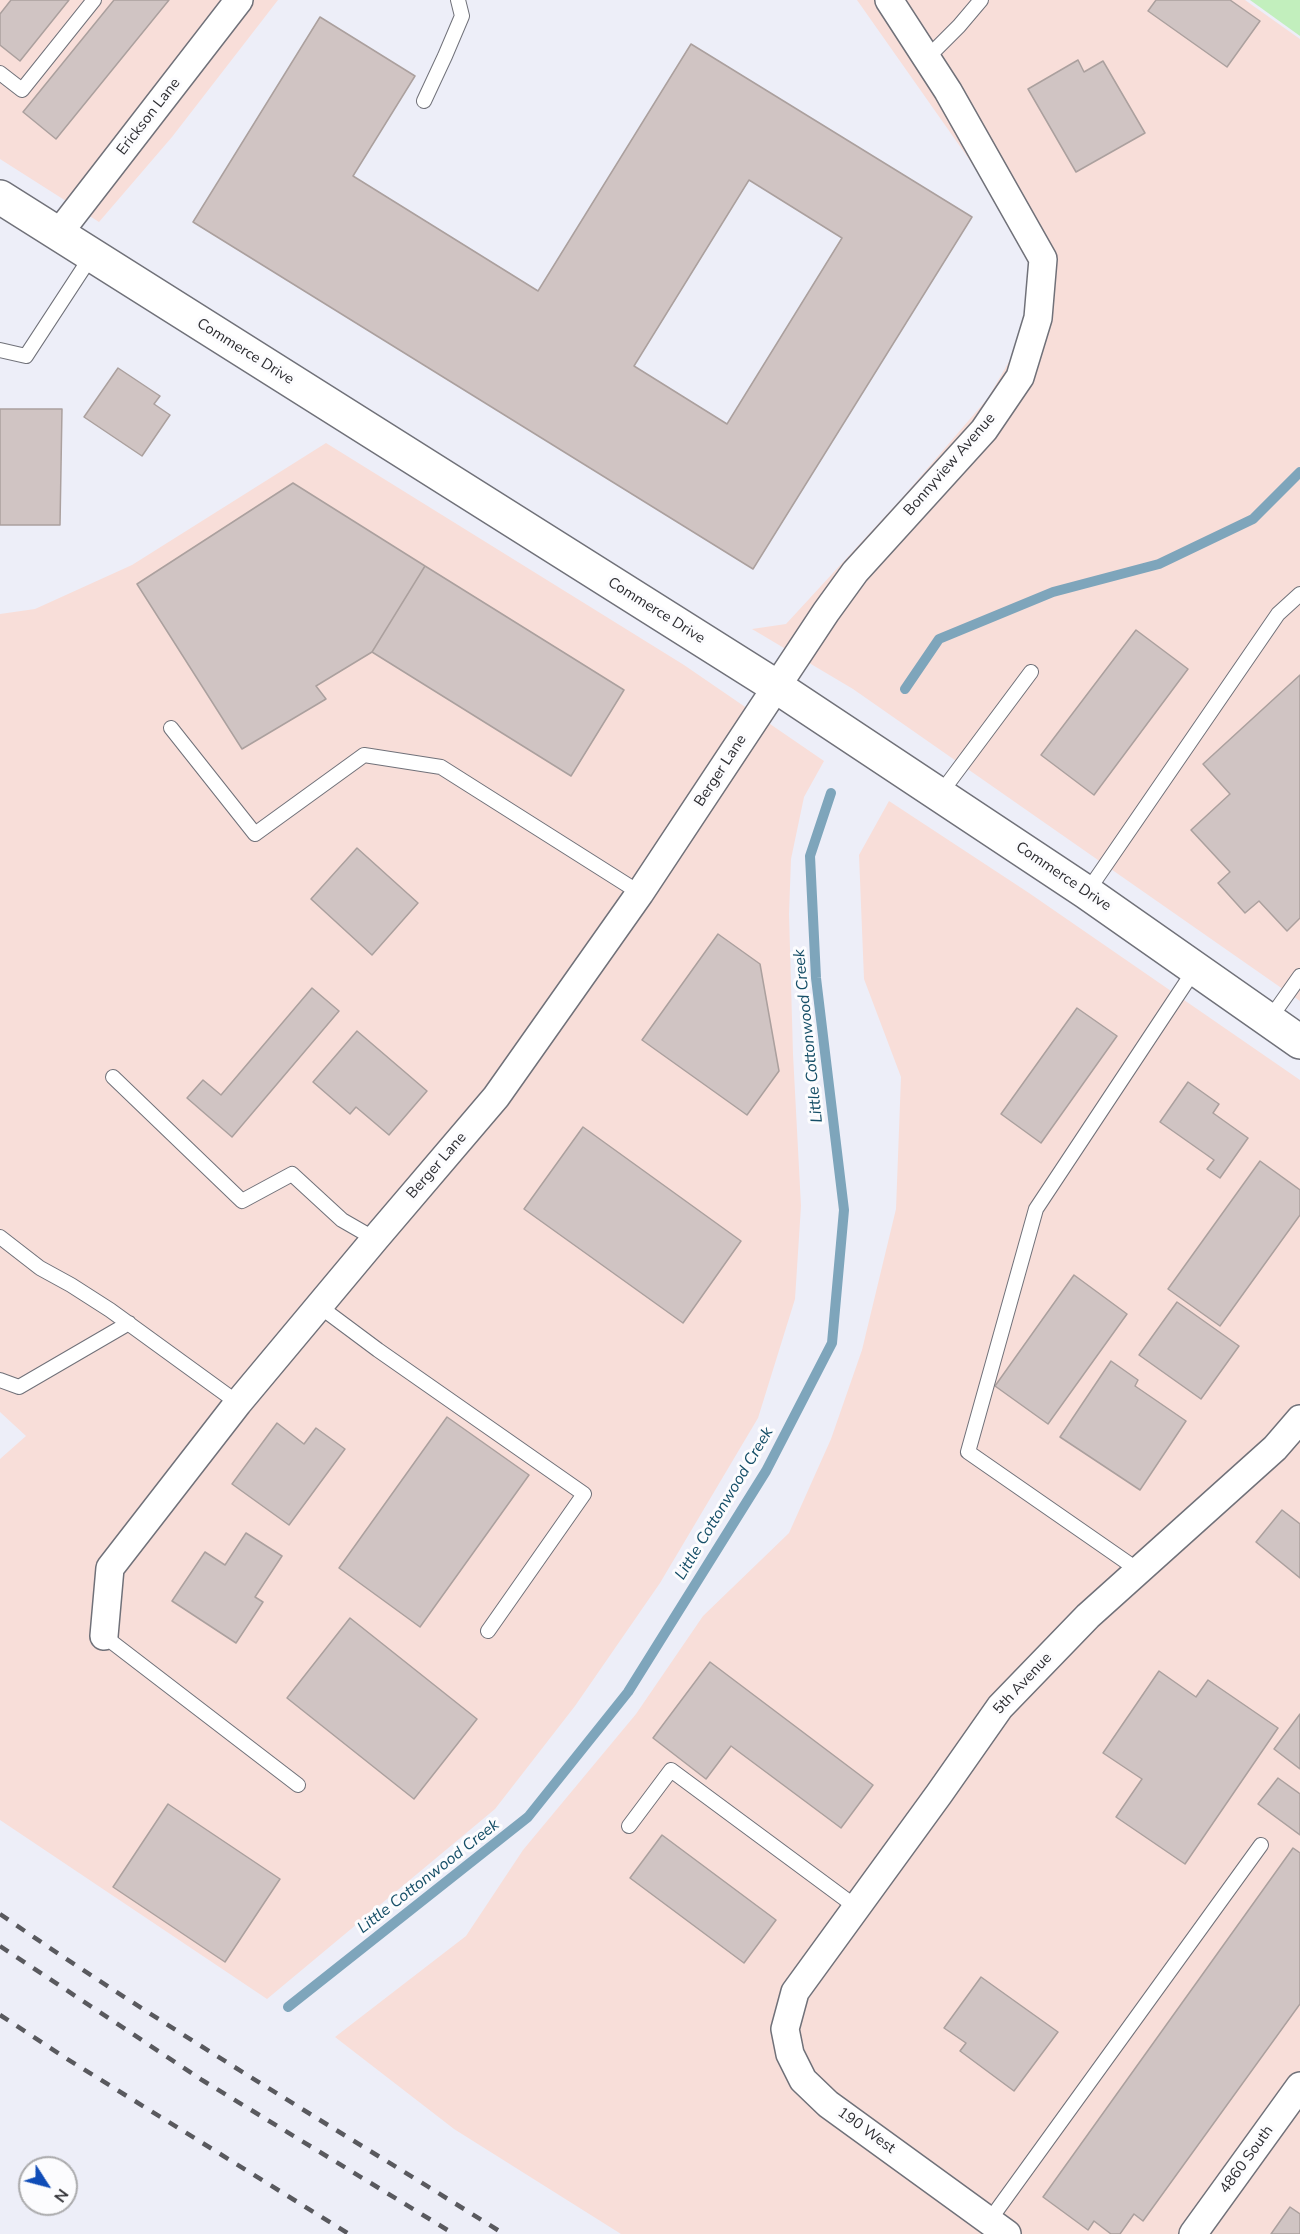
<!DOCTYPE html>
<style>
body{margin:0}
#map{position:relative;width:1300px;height:2234px;overflow:hidden;background:#edeef8;font-family:"Nunito Sans",sans-serif}
canvas{display:block}
.north{position:absolute;left:18px;top:2156px;width:60px;height:60px;box-sizing:border-box;background:#fcfcfe;border:2px solid #aaaaac;border-radius:50%;rotate:126deg;font-size:16px;font-weight:700;line-height:24px;text-align:center;color:#2e2e32}
.north::after{content:'';display:block;margin:auto;width:21px;height:27px;background:#0f4cb7;clip-path:polygon(50% 0,100% 100%,50% 72%,0 100%)}
</style>
<div id="map">
<canvas width="1300" height="2234"></canvas>
<div class="north">N</div>
</div>
<script>
const c = document.querySelector('canvas').getContext('2d');
c.lineJoin = 'round';
function fill(path, color) { c.fillStyle = color; c.fill(path, 'evenodd'); }
function trace(path, color, width, dash) { c.strokeStyle = color; c.lineWidth = width; c.lineCap = dash ? 'butt' : 'round'; c.setLineDash(dash || []); c.stroke(path); }
function label(font, color, halo, rows, align = 'center') {
  c.font = font + ' "Nunito Sans",sans-serif'; c.lineWidth = 6; c.setLineDash([]); c.textBaseline = 'middle'; c.strokeStyle = halo; c.fillStyle = color; for (const [text, x, y, turn = 0] of rows) {
    c.save(); c.translate(x, y); c.rotate((+turn || 0) * Math.PI / 180); c.textAlign = isNaN(turn) ? turn : align; if (halo) c.strokeText(text, 0, 0); c.fillText(text, 0, 0); c.restore();
  }
}
fill(new Path2D(`
 M0 0H278L172 137 99 222 0 159Z
 M857 0H1245L1300 39V1001L853 689 752 629 786 624 902 498 988 398 1025 334 1036 283 1022 247 990 189Z
 M326 443 684 665 824 761 804 797 791 859 789 914 793 1054 801 1206 795 1299 758 1418 660 1583 575 1706 495 1809 267 1999 0 1820V1459L26 1436 0 1412V614L35 609 132 565Z
 M889 801 1029 893 1300 1080V2234H621L454 2129 335 2037 466 1936 523 1850 636 1714 703 1616 789 1533 831 1439 862 1350 896 1209 901 1077 864 979 859 855Z`), '#f8ded9');
fill(new Path2D(`
 M1250 0H1300V36Z`), '#c2efbd');
trace(new Path2D(`
 M905 689 939 639 1053 592 1159 564 1253 519 1300 472
 M288 2007 528 1817 628 1692 766 1471 832 1343 844 1210 816 978 810 856 831 793`), '#7ea5bb', 10);
const building = new Path2D(`
 M11 0H69L20 61 0 45V14Z
 M114 0H169L56 139 23 112Z
 M1156 0H1230L1260 21 1227 67 1148 11Z
 M320 17 415 76 353 176 538 291 691 44 972 217 753 569 193 222ZM749 180 842 238 727 424 634 366Z
 M1078 60 1084 72 1103 61 1145 133 1076 172 1028 89Z
 M118 368 160 396 154 404 170 415 142 456 84 417Z
 M0 409H62L60 525H0Z
 M293 483 425 566 372 652 316 686 326 699 242 749 137 584Z
 M425 566 624 690 571 776 372 652Z
 M1136 630 1188 669 1094 795 1041 755Z
 M1300 675V918L1287 931 1259 901 1245 913 1218 883 1230 872 1191 830 1230 794 1203 764Z
 M357 848 418 903 372 955 311 899Z
 M718 934 760 964 779 1071 747 1115 642 1040Z
 M312 988 339 1011 232 1137 187 1098 203 1080 221 1095Z
 M1077 1008 1117 1036 1041 1143 1001 1114Z
 M357 1031 427 1091 389 1135 356 1107 350 1114 313 1082Z
 M1188 1082 1219 1104 1213 1113 1248 1138 1220 1178 1207 1169 1214 1160 1160 1122Z
 M583 1127 741 1241 683 1323 524 1209Z
 M1260 1161 1300 1190V1215L1220 1326 1168 1289Z
 M1074 1275 1127 1314 1048 1424 995 1386Z
 M1177 1302 1239 1346 1201 1399 1139 1355Z
 M1111 1361 1138 1380 1135 1386 1186 1421 1140 1490 1060 1437Z
 M447 1417 529 1475 420 1627 339 1568Z
 M277 1423 304 1444 316 1428 345 1449 289 1525 232 1484Z
 M1282 1510 1300 1524V1578L1256 1542Z
 M246 1533 282 1556 255 1597 263 1602 236 1643 172 1601 205 1552 225 1565Z
 M350 1618 477 1719 414 1799 287 1698Z
 M710 1662 873 1785 841 1828 731 1746 706 1779 653 1738Z
 M1159 1671 1196 1697 1208 1680 1278 1728 1185 1864 1116 1817 1142 1779 1103 1753Z
 M1300 1714V1769L1274 1749Z
 M1278 1778 1300 1794V1835L1258 1804Z
 M168 1804 280 1879 225 1962 113 1887Z
 M662 1835 776 1920 744 1963 630 1878Z
 M1293 1848 1300 1853V2004L1143 2221 1134 2214 1120 2234H1111L1094 2221 1088 2230 1043 2197Z
 M981 1977 1058 2032 1014 2091 960 2051 966 2043 944 2028Z
 M1290 2207 1300 2214V2234H1271Z`);
fill(building, '#d0c4c3');
trace(building, '#aba09e', 1.5);
const service = new Path2D(`
 M927 58 959 26 981 0
 M0 73 22 90 94 0
 M424 101 445 56 462 16 458 0
 M0 350 26 356 92 255
 M171 728 255 834 364 755 441 767 640 893
 M940 794 1031 672
 M1087 892 1278 614 1300 594
 M1269 1020 1300 976
 M113 1077 242 1201 292 1174 342 1220 375 1239
 M0 1237 40 1268 71 1285 110 1310 238 1403
 M319 1306 378 1350 584 1494 488 1631
 M0 1380 19 1387 129 1323
 M1138 1570 968 1452 1036 1209 1195 969
 M104 1636 298 1785
 M629 1826 671 1770 856 1907
 M989 2221 1261 1845`);
const minor = new Path2D(`
 M58 234 239 0
 M104 1636 110 1568 238 1403 375 1239 496 1097 640 893 826 612 855 572 984 430 1020 377 1038 318 1043 259 948 91 889 0
 M1007 2234 828 2104 803 2080 790 2054 785 2029 795 1992 939 1794 1000 1707 1088 1616 1275 1448 1300 1419
 M1193 2234 1300 2086`);
const tertiary = new Path2D(`
 M0 197 777 687 1086 892 1300 1042`);
trace(service, '#707179', 16);
trace(minor, '#707179', 30);
trace(tertiary, '#707179', 36);
trace(service, '#fff', 14);
trace(minor, '#fff', 27);
trace(tertiary, '#fff', 33);
trace(new Path2D(`
 M0 1914C165 2028 335 2128 504 2234
 M0 1946 202 2080 454 2234
 M0 2015 64 2057 349 2234`), '#59595e', 4.5, [10, 10]);
label('15px', '#2e2e32', '#fcfcfe', [
 ["Erickson Lane",149,117,-52],
 ["Commerce Drive",245,352,32],
 ["Bonnyview Avenue",950,465,-49],
 ["Commerce Drive",656,611,32],
 ["Berger Lane",721,771,-57],
 ["Commerce Drive",1063,877,34],
 ["Berger Lane",437,1166,-49],
 ["5th Avenue",1023,1684,-47],
 ["190 West",866,2131,36],
 ["4860 South",1247,2160,-54]
]);
label('italic 16px', '#154e67', '#fcfcfe', [
 ["Little Cottonwood Creek",809,1036,-96],
 ["Little Cottonwood Creek",725,1504,-59],
 ["Little Cottonwood Creek",429,1877,-38]
]);
</script>
